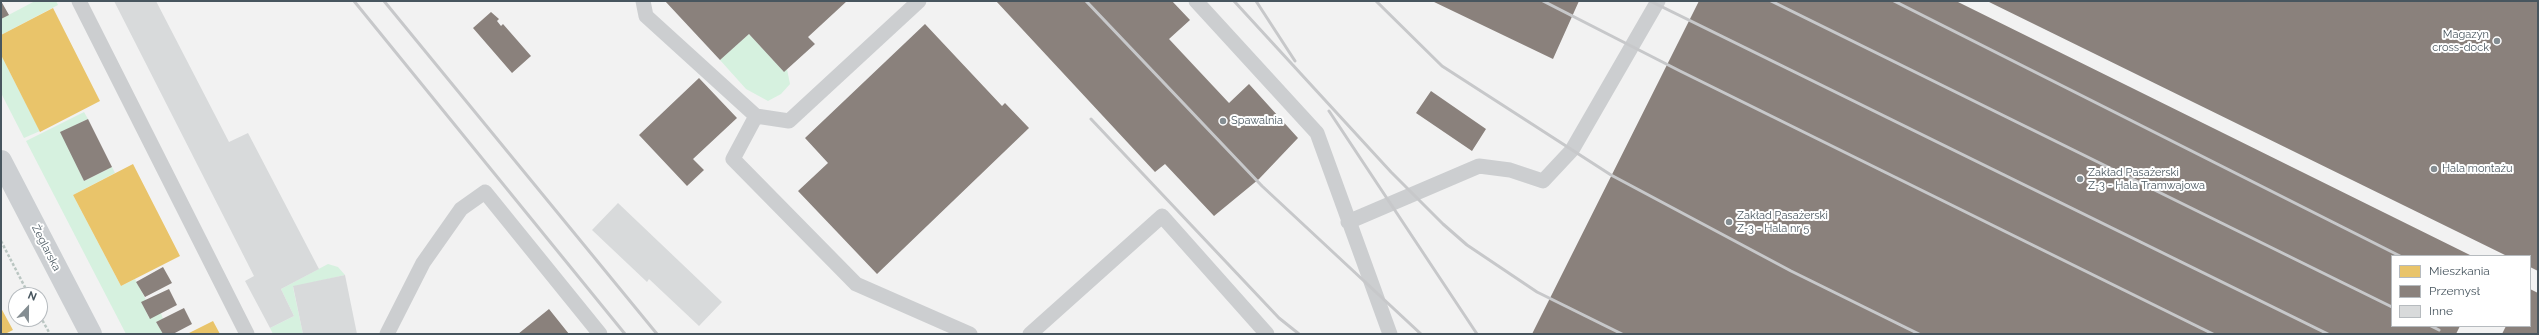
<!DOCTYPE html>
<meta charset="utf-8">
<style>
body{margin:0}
#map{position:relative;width:2539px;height:335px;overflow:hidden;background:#f2f2f2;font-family:Raleway,sans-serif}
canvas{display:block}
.frame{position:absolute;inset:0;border:2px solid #48565f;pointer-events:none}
.legend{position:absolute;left:2391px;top:255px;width:140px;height:72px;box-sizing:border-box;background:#fff;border:1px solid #b6bbbf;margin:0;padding:5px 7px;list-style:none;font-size:12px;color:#48565f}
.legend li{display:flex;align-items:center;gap:8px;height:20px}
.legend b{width:20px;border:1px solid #b6bbbf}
.north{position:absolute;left:8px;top:287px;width:40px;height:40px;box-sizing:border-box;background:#fff;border:1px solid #b6bbbf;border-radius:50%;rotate:22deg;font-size:11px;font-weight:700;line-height:16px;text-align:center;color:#48565f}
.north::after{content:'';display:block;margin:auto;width:14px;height:18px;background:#848d92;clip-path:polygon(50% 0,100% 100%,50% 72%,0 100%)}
</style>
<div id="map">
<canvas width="2539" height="335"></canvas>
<div class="frame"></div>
<ul class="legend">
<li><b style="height:11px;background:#e9c46a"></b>Mieszkania</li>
<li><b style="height:11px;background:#8a817c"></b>Przemysł</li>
<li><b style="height:11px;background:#d8dadb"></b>Inne</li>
</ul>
<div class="north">N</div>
</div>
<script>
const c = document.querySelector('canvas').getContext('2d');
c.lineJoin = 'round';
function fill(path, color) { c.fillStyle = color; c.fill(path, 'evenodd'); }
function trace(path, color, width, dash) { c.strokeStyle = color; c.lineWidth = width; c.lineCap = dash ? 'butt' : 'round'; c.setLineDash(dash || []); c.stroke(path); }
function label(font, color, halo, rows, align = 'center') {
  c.font = font + ' Raleway,sans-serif'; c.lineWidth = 4; c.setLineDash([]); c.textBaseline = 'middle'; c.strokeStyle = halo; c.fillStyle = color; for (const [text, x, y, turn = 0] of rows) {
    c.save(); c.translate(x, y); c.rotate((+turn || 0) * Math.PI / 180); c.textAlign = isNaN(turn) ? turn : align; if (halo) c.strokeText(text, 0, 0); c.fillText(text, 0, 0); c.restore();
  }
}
fill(new Path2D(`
 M35 1H56L58 5 1 35V19Z
 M749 34 784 72 787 69 790 84 781 94 768 101 746 89 720 60Z
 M1 55 40 131 24 138 1 93Z
 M84 112 88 119 61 132 84 181 112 167 115 173 73 195 121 286 135 279 146 300 142 303 149 318 161 313 163 319 156 322 163 334H126L26 141Z
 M328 264 338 267 345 275 293 287 303 334H273L270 328 294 316 281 289Z`), '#d6f1df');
fill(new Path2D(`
 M53 8 100 101 40 132 1 55V35Z
 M133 164 180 256 121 286 73 195Z
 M1 308 13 330 5 334H1Z
 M213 321 220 334H187Z`), '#e9c46a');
fill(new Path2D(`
 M1 1 9 15 1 19Z
 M665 1H847L808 37 815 44 784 72 749 34 720 60Z
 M996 1H1172L1190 20 1169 39 1229 103 1249 84 1298 138 1259 179 1214 216 1165 164 1155 172Z
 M1432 1H1579L1553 59Z
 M1699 1H1956L2472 256H2392V326H2460L2456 334H1532Z
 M1987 1H2538V271L2530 267V256H2507Z
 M491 12 499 19 497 21 501 26 503 24 531 56 512 73 473 28Z
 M925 24 1002 106 1005 103 1029 128 877 274 798 191 828 163 805 138Z
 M699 78 737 118 693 159 704 170 687 186 639 135Z
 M1431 91 1486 129 1472 151 1416 113Z
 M88 119 112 167 84 181 60 132Z
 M163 267 172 283 145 297 136 282Z
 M169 289 177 305 150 319 141 302Z
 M2530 289 2538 293V334H2502L2506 326H2530Z
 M184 308 192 324 173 334H163L156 322Z
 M549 309 569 334H518Z`), '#8a817c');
fill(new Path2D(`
 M114 1H156L229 142 248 133 319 269 281 289 294 316 270 328 245 281 254 276Z
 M618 203 722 302 699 326 649 279 647 282 592 230Z
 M345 275 357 334H303L293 286Z`), '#d8dadb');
trace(new Path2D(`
 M1 241 29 295
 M40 316 50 334`), '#bac6c2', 2.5, [3, 2]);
trace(new Path2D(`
 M79 1 247 334
 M643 1 646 16 756 116 789 121 919 1
 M1196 1 1317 133 1390 334
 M756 116 733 159 856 284 970 334
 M1348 222 1479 166 1510 170 1543 181 1572 150 1658 1
 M387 334 423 263 461 209 485 192 600 334
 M1030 334 1162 216 1267 334`), '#ccced0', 15);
trace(new Path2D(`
 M1 161 91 334`), '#cccfd2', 22);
trace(new Path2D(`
 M354 1 625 334
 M384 1 657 334
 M1086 1 1262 186 1421 334
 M1234 1 1391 172 1443 224 1467 245 1537 292 1622 334
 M1256 1 1295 61
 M1376 1 1442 66 1611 175 1791 271 1919 334
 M1543 1 1680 71 2213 334
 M1650 1 2328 334
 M1771 1 2392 307
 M1894 1 2400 256
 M1329 111 1477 334
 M1091 119 1279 318 1299 334
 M2431 326 2439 330`), '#c7c8ca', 3);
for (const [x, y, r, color] of [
 [2497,41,4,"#848d92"],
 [1223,121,4,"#848d92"],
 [2434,169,4,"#848d92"],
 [2080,179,4,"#848d92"],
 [1729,222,4,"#848d92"]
]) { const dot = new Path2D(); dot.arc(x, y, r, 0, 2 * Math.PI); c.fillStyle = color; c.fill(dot); trace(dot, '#fff', 1.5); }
label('11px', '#48565f', '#fff', [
 ["Magazyn",2489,35,"right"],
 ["cross-dock",2489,48,"right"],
 ["Spawalnia",1231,121],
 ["Hala montażu",2442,169],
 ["Zakład Pasażerski",2088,173],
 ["Z-3 - Hala Tramwajowa",2088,186],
 ["Zakład Pasażerski",1737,216],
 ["Z-3 - Hala nr 5",1737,229]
], 'left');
label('11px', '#48565f', '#fff', [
 ["Żeglarska",46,248,63]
]);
</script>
